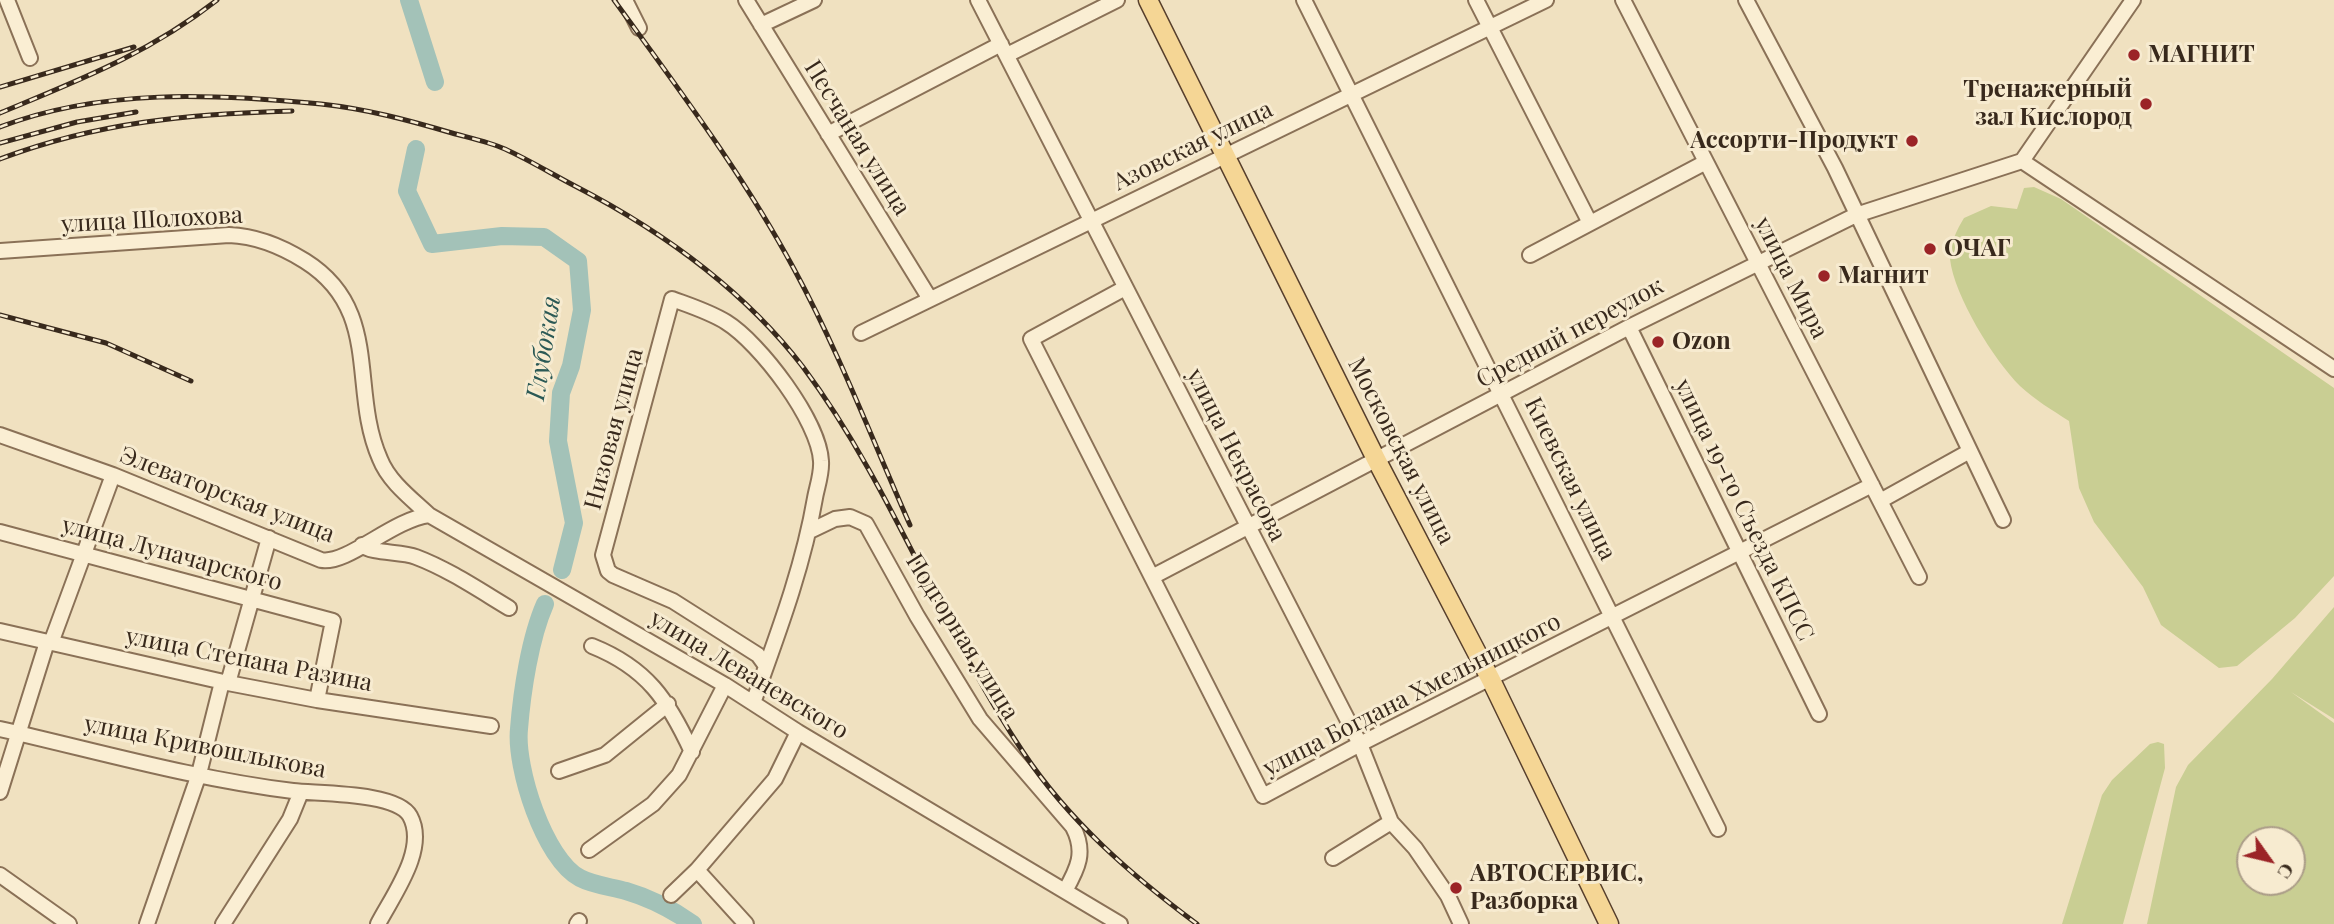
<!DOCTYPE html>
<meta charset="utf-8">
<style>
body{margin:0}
#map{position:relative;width:2334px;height:924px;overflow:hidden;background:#f0e1c0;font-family:"Playfair Display",serif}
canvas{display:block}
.north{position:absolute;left:2236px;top:826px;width:70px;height:70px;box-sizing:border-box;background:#f7ebd0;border:2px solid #ab9d88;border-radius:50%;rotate:124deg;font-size:19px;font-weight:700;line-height:28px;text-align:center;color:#38291c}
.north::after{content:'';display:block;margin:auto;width:24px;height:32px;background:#9b2427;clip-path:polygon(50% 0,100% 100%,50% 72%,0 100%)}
</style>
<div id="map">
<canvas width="2334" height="924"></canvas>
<div class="north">С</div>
</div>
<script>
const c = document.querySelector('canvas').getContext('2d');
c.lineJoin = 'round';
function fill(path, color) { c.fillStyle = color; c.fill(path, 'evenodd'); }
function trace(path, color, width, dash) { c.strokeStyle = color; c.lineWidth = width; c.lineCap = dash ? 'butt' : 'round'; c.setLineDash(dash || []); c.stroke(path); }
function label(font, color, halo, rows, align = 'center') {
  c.font = font + ' "Playfair Display",serif'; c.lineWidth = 6; c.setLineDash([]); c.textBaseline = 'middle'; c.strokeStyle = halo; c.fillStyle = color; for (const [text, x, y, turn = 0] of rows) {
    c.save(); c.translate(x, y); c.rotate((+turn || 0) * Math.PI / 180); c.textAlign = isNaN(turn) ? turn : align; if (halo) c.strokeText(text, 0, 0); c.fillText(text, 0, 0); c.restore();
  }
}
fill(new Path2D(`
 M2034 187 2061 199 2334 388V576L2295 618 2237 666 2219 668 2161 625 2143 587 2094 522 2079 488 2069 421C2052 410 2035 400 2020 386 1994 360 1954 296 1950 259 1949 246 1957 229 1964 218L1991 206 2017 209 2024 188Z
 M2334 607V719L2291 692 2334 723V924H2147L2176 787 2188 765 2272 679ZM2250 840H2292V882H2250Z
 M2158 742 2164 744 2165 768 2123 924H2062L2102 795 2112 780 2150 744Z`), '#c9ce93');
trace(new Path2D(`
 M409 0 435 82
 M416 149 407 191 432 244 502 236 544 237 578 261 582 310 571 366 561 393 558 441 574 523 562 570
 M545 604C530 638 522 691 519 729 515 767 544 859 580 878 593 885 612 887 626 891 650 898 673 910 693 924`), '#a3c2b8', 18);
const minor = new Path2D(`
 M7 0 30 58
 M625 0 639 28
 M746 0 930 299
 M978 0 1360 744 1391 822 1415 848 1448 896 1461 924
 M1304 0 1718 829
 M1476 0 1590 223
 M1623 0 1919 577
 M1746 0 1835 168 2003 520
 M761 25 814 0
 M1007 55 1117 0
 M828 134 1001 44
 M2022 161 2334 369
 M0 251 229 235C257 236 281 246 305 261 383 310 349 389 380 459 389 482 412 499 429 515L725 685 798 732 1120 924
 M1530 255 1706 162
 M1125 288 1031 339 1263 796 1360 744 1872 485
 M1629 327 1819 714
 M861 333 1546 0
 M0 435 113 475 321 560C347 565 392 520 429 515
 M1880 501 1970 451
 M810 531 835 519 850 517 866 524 917 616 980 719 1073 827C1086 852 1078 868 1065 891
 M0 532 333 621 317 700
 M362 545C372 554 401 551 416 557 448 569 479 590 509 608
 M1152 577 1629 327 1856 215 2022 161 2133 0
 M0 631 228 683 317 700 491 726
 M51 643 113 475
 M592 646C647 668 668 700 692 752
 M228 683 269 538
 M753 703C777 636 803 568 815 498 817 487 822 473 821 461 819 421 760 343 726 322 710 312 691 306 672 299L603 555 608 571 613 575 673 601 758 655 766 666
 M0 729C97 751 194 779 293 791 319 794 397 792 410 816 428 849 393 895 378 924
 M559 771 605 755 668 704
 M0 792 47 642
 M589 850 653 804 679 775 725 685
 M1333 858 1391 822
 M697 870 746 924
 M0 875 69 924
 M671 895 697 870 775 779 798 732
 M147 924 199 774 222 682
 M223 924 290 819 301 792
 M577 924 579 921`);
const major = new Path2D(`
 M1148 0 1376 459 1491 680 1609 924`);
trace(minor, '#8a7157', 18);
trace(major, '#573f2c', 21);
trace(minor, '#faeed3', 14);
trace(major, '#f5d695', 18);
const rail = new Path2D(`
 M614 0C677 87 743 174 794 269 839 352 872 439 910 525
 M0 87 134 47
 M0 113C79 80 148 54 217 0
 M0 127C102 88 214 94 321 104 367 109 408 120 452 133 470 138 489 142 505 149 529 160 552 174 575 186 662 231 743 289 803 367 892 486 941 629 1023 752 1069 821 1131 875 1197 924
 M0 143 77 122 136 112
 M0 159C98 122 188 114 292 111
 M0 315 106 343 191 381`);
trace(rail, '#38291c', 5);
trace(rail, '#f7ebd0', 2.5, [8]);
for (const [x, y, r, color] of [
 [2134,55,7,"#9b2427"],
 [2146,104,7,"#9b2427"],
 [1912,141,7,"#9b2427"],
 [1930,249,7,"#9b2427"],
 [1824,276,7,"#9b2427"],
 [1658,342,7,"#9b2427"],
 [1456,888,7,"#9b2427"]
]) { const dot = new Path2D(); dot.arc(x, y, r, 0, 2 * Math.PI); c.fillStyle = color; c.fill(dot); trace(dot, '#f7ebd0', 2.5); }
label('bold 24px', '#38291c', '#f7ebd0', [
 ["МАГНИТ",2148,55],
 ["Тренажерный",2132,90,"right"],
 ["зал Кислород",2132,118,"right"],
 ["Ассорти-Продукт",1898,141,"right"],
 ["ОЧАГ",1944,249],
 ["Магнит",1838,276],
 ["Ozon",1672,342],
 ["АВТОСЕРВИС,",1470,874],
 ["Разборка",1470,902]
], 'left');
label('24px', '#38291c', '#f7ebd0', [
 ["Песчаная улица",857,138,58],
 ["Азовская улица",1193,146,-26],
 ["улица Шолохова",152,220,-3],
 ["улица Мира",1791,278,63],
 ["Средний переулок",1570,333,-28],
 ["Низовая улица",614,429,-75],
 ["Московская улица",1401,451,63],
 ["улица Некрасова",1236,455,63],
 ["Киевская улица",1570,479,64],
 ["Элеваторская улица",227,495,21],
 ["улица 19-го Съезда КПСС",1744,510,64],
 ["улица Луначарского",172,554,15],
 ["Подгорная улица",962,637,58],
 ["улица Степана Разина",249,660,11],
 ["улица Леваневского",749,675,31],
 ["улица Богдана Хмельницкого",1412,695,-27],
 ["улица Кривошлыкова",205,747,11]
]);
label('italic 26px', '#2b5955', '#f7ebd0', [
 ["Глубокая",544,348,-81]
]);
</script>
